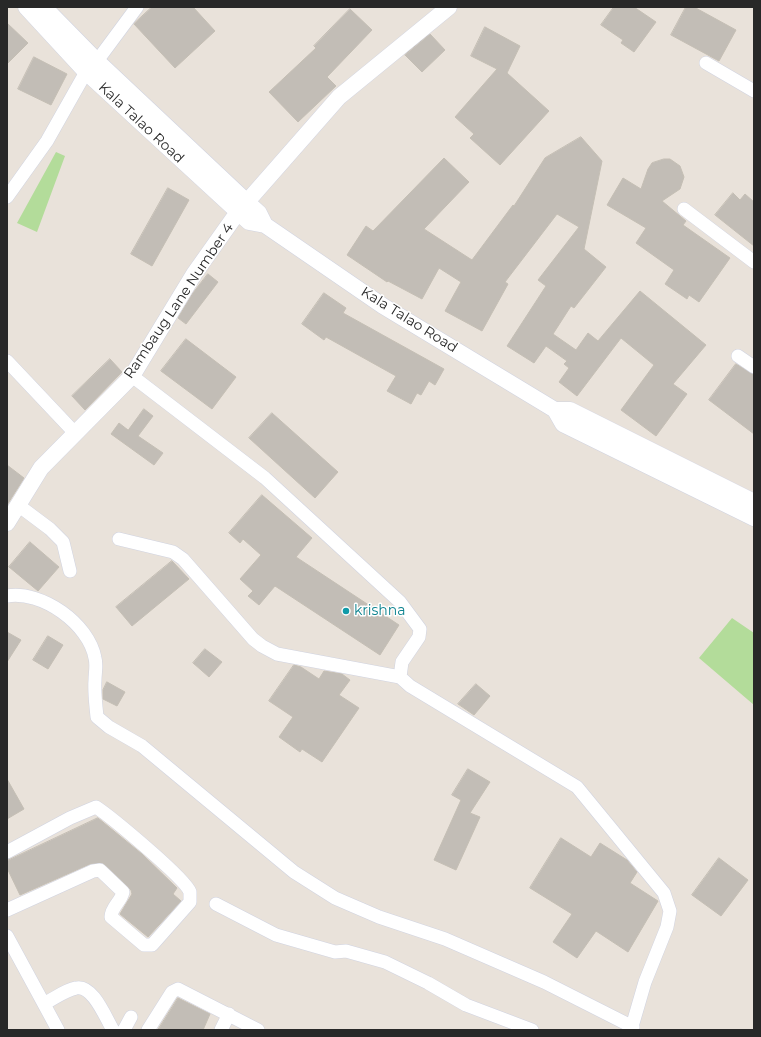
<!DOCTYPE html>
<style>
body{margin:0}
#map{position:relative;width:761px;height:1037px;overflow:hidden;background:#e9e2da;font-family:Montserrat,sans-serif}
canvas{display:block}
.frame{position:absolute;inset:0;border:8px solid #282828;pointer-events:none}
</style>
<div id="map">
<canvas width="761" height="1037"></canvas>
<div class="frame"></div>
</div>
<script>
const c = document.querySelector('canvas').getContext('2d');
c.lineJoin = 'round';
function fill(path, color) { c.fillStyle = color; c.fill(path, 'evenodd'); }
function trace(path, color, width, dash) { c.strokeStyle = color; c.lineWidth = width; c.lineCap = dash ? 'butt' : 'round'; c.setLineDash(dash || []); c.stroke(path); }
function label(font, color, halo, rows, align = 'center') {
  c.font = font + ' Montserrat,sans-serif'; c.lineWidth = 3; c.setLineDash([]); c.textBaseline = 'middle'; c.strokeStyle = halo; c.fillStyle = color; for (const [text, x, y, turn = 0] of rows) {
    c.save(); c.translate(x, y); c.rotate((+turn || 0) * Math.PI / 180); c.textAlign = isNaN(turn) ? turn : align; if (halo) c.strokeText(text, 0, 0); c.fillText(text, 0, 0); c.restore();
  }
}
fill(new Path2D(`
 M56 152 65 156 37 232 17 223Z
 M732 618 754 633V705L699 658Z`), '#b3dc9a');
const building = new Path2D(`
 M152 7H193L215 31 175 68 134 24Z
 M614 7H634L656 22 634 52 621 43 623 40 601 25Z
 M686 7H694L736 30 719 61 671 35Z
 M350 9 372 30 327 77 336 86 298 122 269 92 316 48 314 46Z
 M7 23 28 43 7 64Z
 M485 27 520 46 507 73 549 111 500 165 470 138 474 134 455 117 497 69 471 56Z
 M430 34 445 50 422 72 405 55Z
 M34 57 67 74 51 105 18 89Z
 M581 137 602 161 584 249 606 267 574 308 571 306 553 334 576 350 588 333 598 341 640 291 706 345 673 384 687 394 656 436 621 410 654 365 621 338 577 396 559 382 569 368 564 364 567 361 546 346 534 363 507 346 546 286 538 280 579 227 557 214 505 282 508 284 482 331 445 311 461 282 439 268 422 299 388 281 387 282 347 255 366 226 373 231 444 158 469 182 424 229 472 260 513 205 514 206 545 158Z
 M664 159H670L680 166 684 177 680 189 662 201 686 221 683 225 730 258 699 302 689 295 687 299 665 284 674 270 636 243 646 228 607 205 623 178 641 189 648 169 652 163Z
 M168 188 189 200 152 266 131 254Z
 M733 193 740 200 745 194 754 202V246L715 215Z
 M208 274 218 282 186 324 178 318 193 293Z
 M324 293 346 308 343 313 444 369 435 385 429 381 421 395 417 393 411 404 387 391 396 376 326 337 324 340 302 324Z
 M186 339 236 377 212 409 161 371Z
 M110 359 122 372 85 410 72 396Z
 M736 364 754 375V434L709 400Z
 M144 409 153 416 138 436 163 453 154 465 111 434 119 423 128 430Z
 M272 413 338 472 315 498 249 438Z
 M7 465 24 478 7 505Z
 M262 495 312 538 296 557 399 625 380 655 275 586 259 605 248 596 253 591 240 579 261 555 243 539 240 543 229 533Z
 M30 542 59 567 38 591 9 567Z
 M172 561 189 579 132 626 116 607Z
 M7 632 21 640 7 662Z
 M48 636 63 645 48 669 33 660Z
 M205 649 222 662 209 677 193 663Z
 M294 665 301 667 319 679 324 671 342 674 350 680 339 695 359 708 322 762 302 749 300 752 279 737 293 717 269 701Z
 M107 682 125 692 117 706 103 699V690Z
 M476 684 490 696 474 715 458 704Z
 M468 769 490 782 470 813 480 817 456 870 434 860 461 800 452 795Z
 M7 779 24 809 7 819Z
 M98 818 142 854 177 888 173 894 181 901 148 937 120 914 132 894 131 890 103 863 90 864 20 895 7 868V861Z
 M561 838 591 857 600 843 627 860 637 872 630 883 658 901 628 952 596 931 577 958 553 942 572 914 530 888Z
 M719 858 748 880 721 916 692 895Z
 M178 998 210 1014 203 1030H158Z`);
fill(building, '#c2bdb6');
trace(building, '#c4beb4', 1);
const minor = new Path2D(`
 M706 63 754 91
 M7 197 47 141 86 72 97 61 137 7
 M684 209 754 262
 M738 356 754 367
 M7 361 74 432
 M132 376 265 478 400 602 420 629 419 637 402 662 400 677 410 686 577 787 664 893 670 911 667 927 645 982 631 1030
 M18 505 50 529 63 542 70 571
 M119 539 173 552 183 559 253 639 262 646 277 654 400 677
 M7 596C42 590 89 624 95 658 97 665 95 673 95 680 94 693 96 705 97 717L109 727 142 746 294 872 335 898 379 917 445 939 544 982 633 1027
 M7 852 70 818 96 807C111 817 185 878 190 892 190 895 190 899 190 902L152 945H144L111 917C111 907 121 902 123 892L100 870 93 871 7 910
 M216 904 276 935 335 952 346 951 385 962 428 983 466 1005 532 1030
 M7 936 58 1030
 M45 1003C54 999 65 990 76 988 93 984 106 1019 113 1030
 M124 1030 131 1017
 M148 1030 172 992 178 989 258 1030
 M221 1030 229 1014`);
const tertiary = new Path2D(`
 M26 7 86 72 249 222 265 225 383 306 555 410 563 424 754 518
 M44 7 97 61 248 203 259 213 265 225
 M555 410H570L754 502
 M7 523 41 468 132 376 194 274 238 212 339 97 449 7`);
trace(minor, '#d0d3e0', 14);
trace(tertiary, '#d0d3e0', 17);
trace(minor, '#fff', 13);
trace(tertiary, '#fff', 16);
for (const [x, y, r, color] of [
 [346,611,4,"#0f9aa8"]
]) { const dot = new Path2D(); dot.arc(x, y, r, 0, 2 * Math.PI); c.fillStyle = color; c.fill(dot); trace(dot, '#fff', 1.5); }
label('14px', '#282828', '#fff', [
 ["Kala Talao Road",141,123,43],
 ["Rambaug Lane Number 4",179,301,-56],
 ["Kala Talao Road",409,320,32]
]);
label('14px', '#0d838f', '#fff', [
 ["krishna",354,611]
], 'left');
</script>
